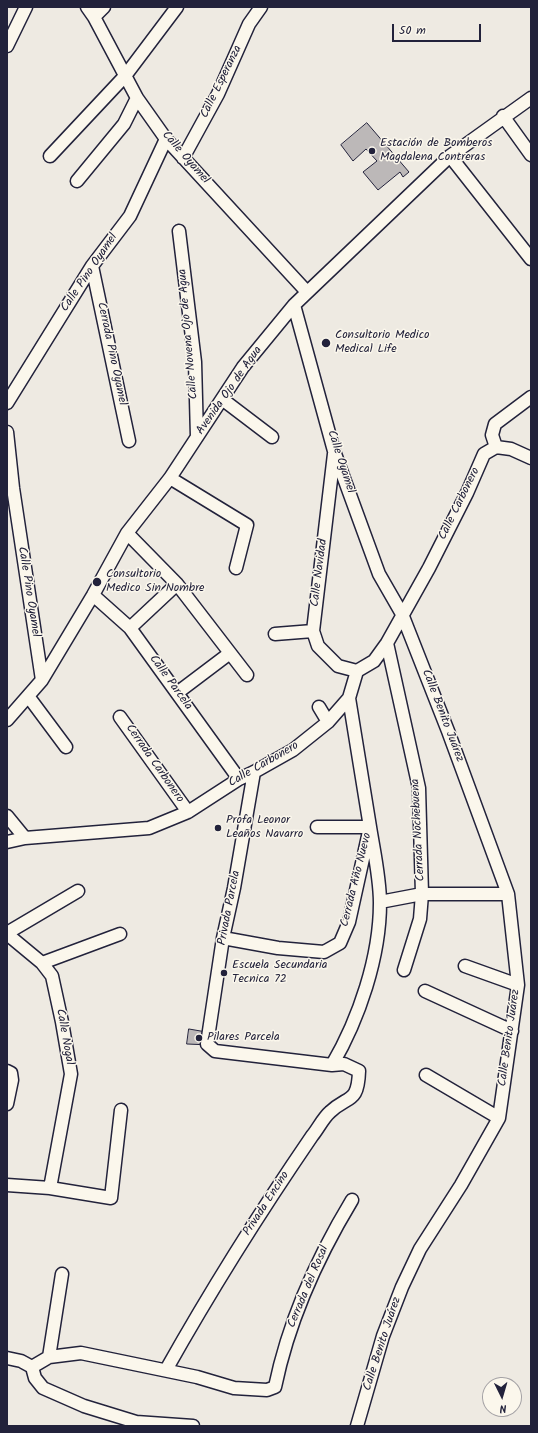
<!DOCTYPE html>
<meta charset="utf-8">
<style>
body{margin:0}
#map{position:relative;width:538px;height:1433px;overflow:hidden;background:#eeeae2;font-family:Kalam,sans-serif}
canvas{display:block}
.frame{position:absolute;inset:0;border:8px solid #22223b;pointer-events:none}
.north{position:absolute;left:482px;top:1377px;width:40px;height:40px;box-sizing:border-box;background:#fbf7ec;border:1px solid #a4a2a5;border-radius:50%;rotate:175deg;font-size:11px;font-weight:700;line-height:16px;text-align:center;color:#22223b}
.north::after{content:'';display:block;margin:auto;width:14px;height:18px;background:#22223b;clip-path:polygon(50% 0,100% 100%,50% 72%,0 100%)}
.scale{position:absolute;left:392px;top:24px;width:89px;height:18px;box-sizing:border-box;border:2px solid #22223b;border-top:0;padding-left:5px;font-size:12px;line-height:14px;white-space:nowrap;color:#22223b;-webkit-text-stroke:3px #fbf7ec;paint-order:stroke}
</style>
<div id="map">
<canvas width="538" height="1433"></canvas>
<div class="frame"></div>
<div class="north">N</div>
<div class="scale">50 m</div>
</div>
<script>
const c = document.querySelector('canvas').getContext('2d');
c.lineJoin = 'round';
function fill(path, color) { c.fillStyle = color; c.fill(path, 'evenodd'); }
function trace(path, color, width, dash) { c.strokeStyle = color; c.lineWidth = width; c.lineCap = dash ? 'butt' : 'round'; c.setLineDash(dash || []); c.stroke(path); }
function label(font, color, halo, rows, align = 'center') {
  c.font = font + ' Kalam,sans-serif'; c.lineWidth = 3; c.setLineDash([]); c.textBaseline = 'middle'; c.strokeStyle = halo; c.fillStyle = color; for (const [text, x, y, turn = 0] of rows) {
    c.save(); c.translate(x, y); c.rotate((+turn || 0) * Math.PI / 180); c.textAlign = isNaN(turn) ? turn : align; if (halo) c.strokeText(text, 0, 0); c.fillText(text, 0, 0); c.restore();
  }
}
const building = new Path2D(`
 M367 123 409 172 403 177 400 172 378 190 363 172 377 161 366 149 353 161 341 145Z
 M189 1029 212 1033 210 1045 187 1044Z`);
fill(building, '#bcb8b8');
trace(building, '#22223b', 1);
const minor = new Path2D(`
 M87 7 94 17 137 98 166 139 307 292
 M94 17 104 7
 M7 46 26 7
 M503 116 531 155
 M50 156 125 76 177 7
 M450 156 531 259
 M183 158 218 94 249 24 261 7
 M77 181 124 124 137 98
 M179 231 195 362 197 437
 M92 266 129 441
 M294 305 334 451 379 574 402 614 448 731 508 894 518 985 499 1118 461 1185 420 1249 402 1287 383 1336 357 1426
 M222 399 272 437
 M7 403 92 266 130 216 166 139
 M7 432 13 488 42 680
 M496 447 492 435 495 424 531 397
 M334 454 313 631 318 646 338 666 357 671
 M170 478 247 525 236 568
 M127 533 177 584 247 675
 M93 595 130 628 239 779
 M130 628 177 584
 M275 634 313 631
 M387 643 419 788 422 894 420 919 404 970
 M177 693 230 653
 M28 696 66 747
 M319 707 328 722
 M120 717 188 812
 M7 720 42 680 93 595 127 533 170 478 243 367 294 305 450 156 531 98
 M7 816 25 838
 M317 827H370C374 852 380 878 380 903 380 957 359 1019 332 1065
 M7 842 25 838 149 828 188 812 239 779 254 772 293 750 328 722 349 698 357 671 374 661 387 643 429 568 467 493 484 454 496 447 511 449 531 458
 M380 902 422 894H508
 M7 933 78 891
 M7 934 42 963 52 976 62 1022 71 1074 50 1188
 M223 938 278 948 324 952 340 943 349 922 370 827 349 698
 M42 963 120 934
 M465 966 518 985
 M425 991 512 1031
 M7 1071 11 1073 12 1080 7 1104
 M426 1075 499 1118
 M7 1185 50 1188 111 1198 121 1110
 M49 1357 62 1274
 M7 1358 21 1361 32 1367 49 1357 81 1353 197 1377 234 1388 267 1390 275 1387C289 1319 317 1258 352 1200
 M32 1367 35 1378 43 1388 84 1406 136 1422 193 1426
 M166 1370C211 1290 260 1212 312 1136 318 1129 323 1118 330 1112 348 1095 358 1104 359 1071L344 1064 332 1065 215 1051 207 1044 223 938 234 888 254 772`);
trace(minor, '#22223b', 15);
trace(minor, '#fbf7ec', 12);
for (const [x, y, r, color] of [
 [372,151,4,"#22223b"],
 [326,343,5,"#22223b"],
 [97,582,5,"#22223b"],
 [218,828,4,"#22223b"],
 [224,973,4,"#22223b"],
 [199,1038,4,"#22223b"]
]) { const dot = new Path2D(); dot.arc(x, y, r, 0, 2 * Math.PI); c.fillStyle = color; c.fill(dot); trace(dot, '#fbf7ec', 1.5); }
label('12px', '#22223b', '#fbf7ec', [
 ["Calle Esperanza",222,82,-64],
 ["Calle Oyamel",185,158,49],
 ["Calle Pino Oyamel",90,273,-56],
 ["Calle Novena Ojo de Agua",189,334,-95],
 ["Cerrada Pino Oyamel",111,354,78],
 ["Avenida Ojo de Agua",230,391,-55],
 ["Calle Oyamel",340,462,72],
 ["Calle Carbonero",460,504,-64],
 ["Calle Navidad",320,573,-83],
 ["Calle Pino Oyamel",28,592,81],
 ["Calle Parcela",170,683,54],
 ["Calle Benito Juárez",442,716,69],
 ["Cerrada Carbonero",154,764,55],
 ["Calle Carbonero",264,765,-30],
 ["Cerrada Nochebuena",419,830,-93],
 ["Cerrada Año Nuevo",357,880,-76],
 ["Privada Parcela",230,908,-79],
 ["Calle Nogal",64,1037,80],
 ["Calle Benito Juárez",510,1038,-82],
 ["Privada Encino",267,1204,-57],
 ["Cerrada del Rosal",309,1287,-67],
 ["Calle Benito Juárez",383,1344,-72]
]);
label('12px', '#22223b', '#fbf7ec', [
 ["Estación de Bomberos",380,144],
 ["Magdalena Contreras",380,158],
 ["Consultorio Medico",335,336],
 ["Medical Life",335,350],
 ["Consultorio",106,575],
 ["Medico Sin Nombre",106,589],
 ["Profa Leonor",226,821],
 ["Leaños Navarro",226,835],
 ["Escuela Secundaria",232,966],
 ["Tecnica 72",232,980],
 ["Pilares Parcela",207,1038]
], 'left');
</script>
